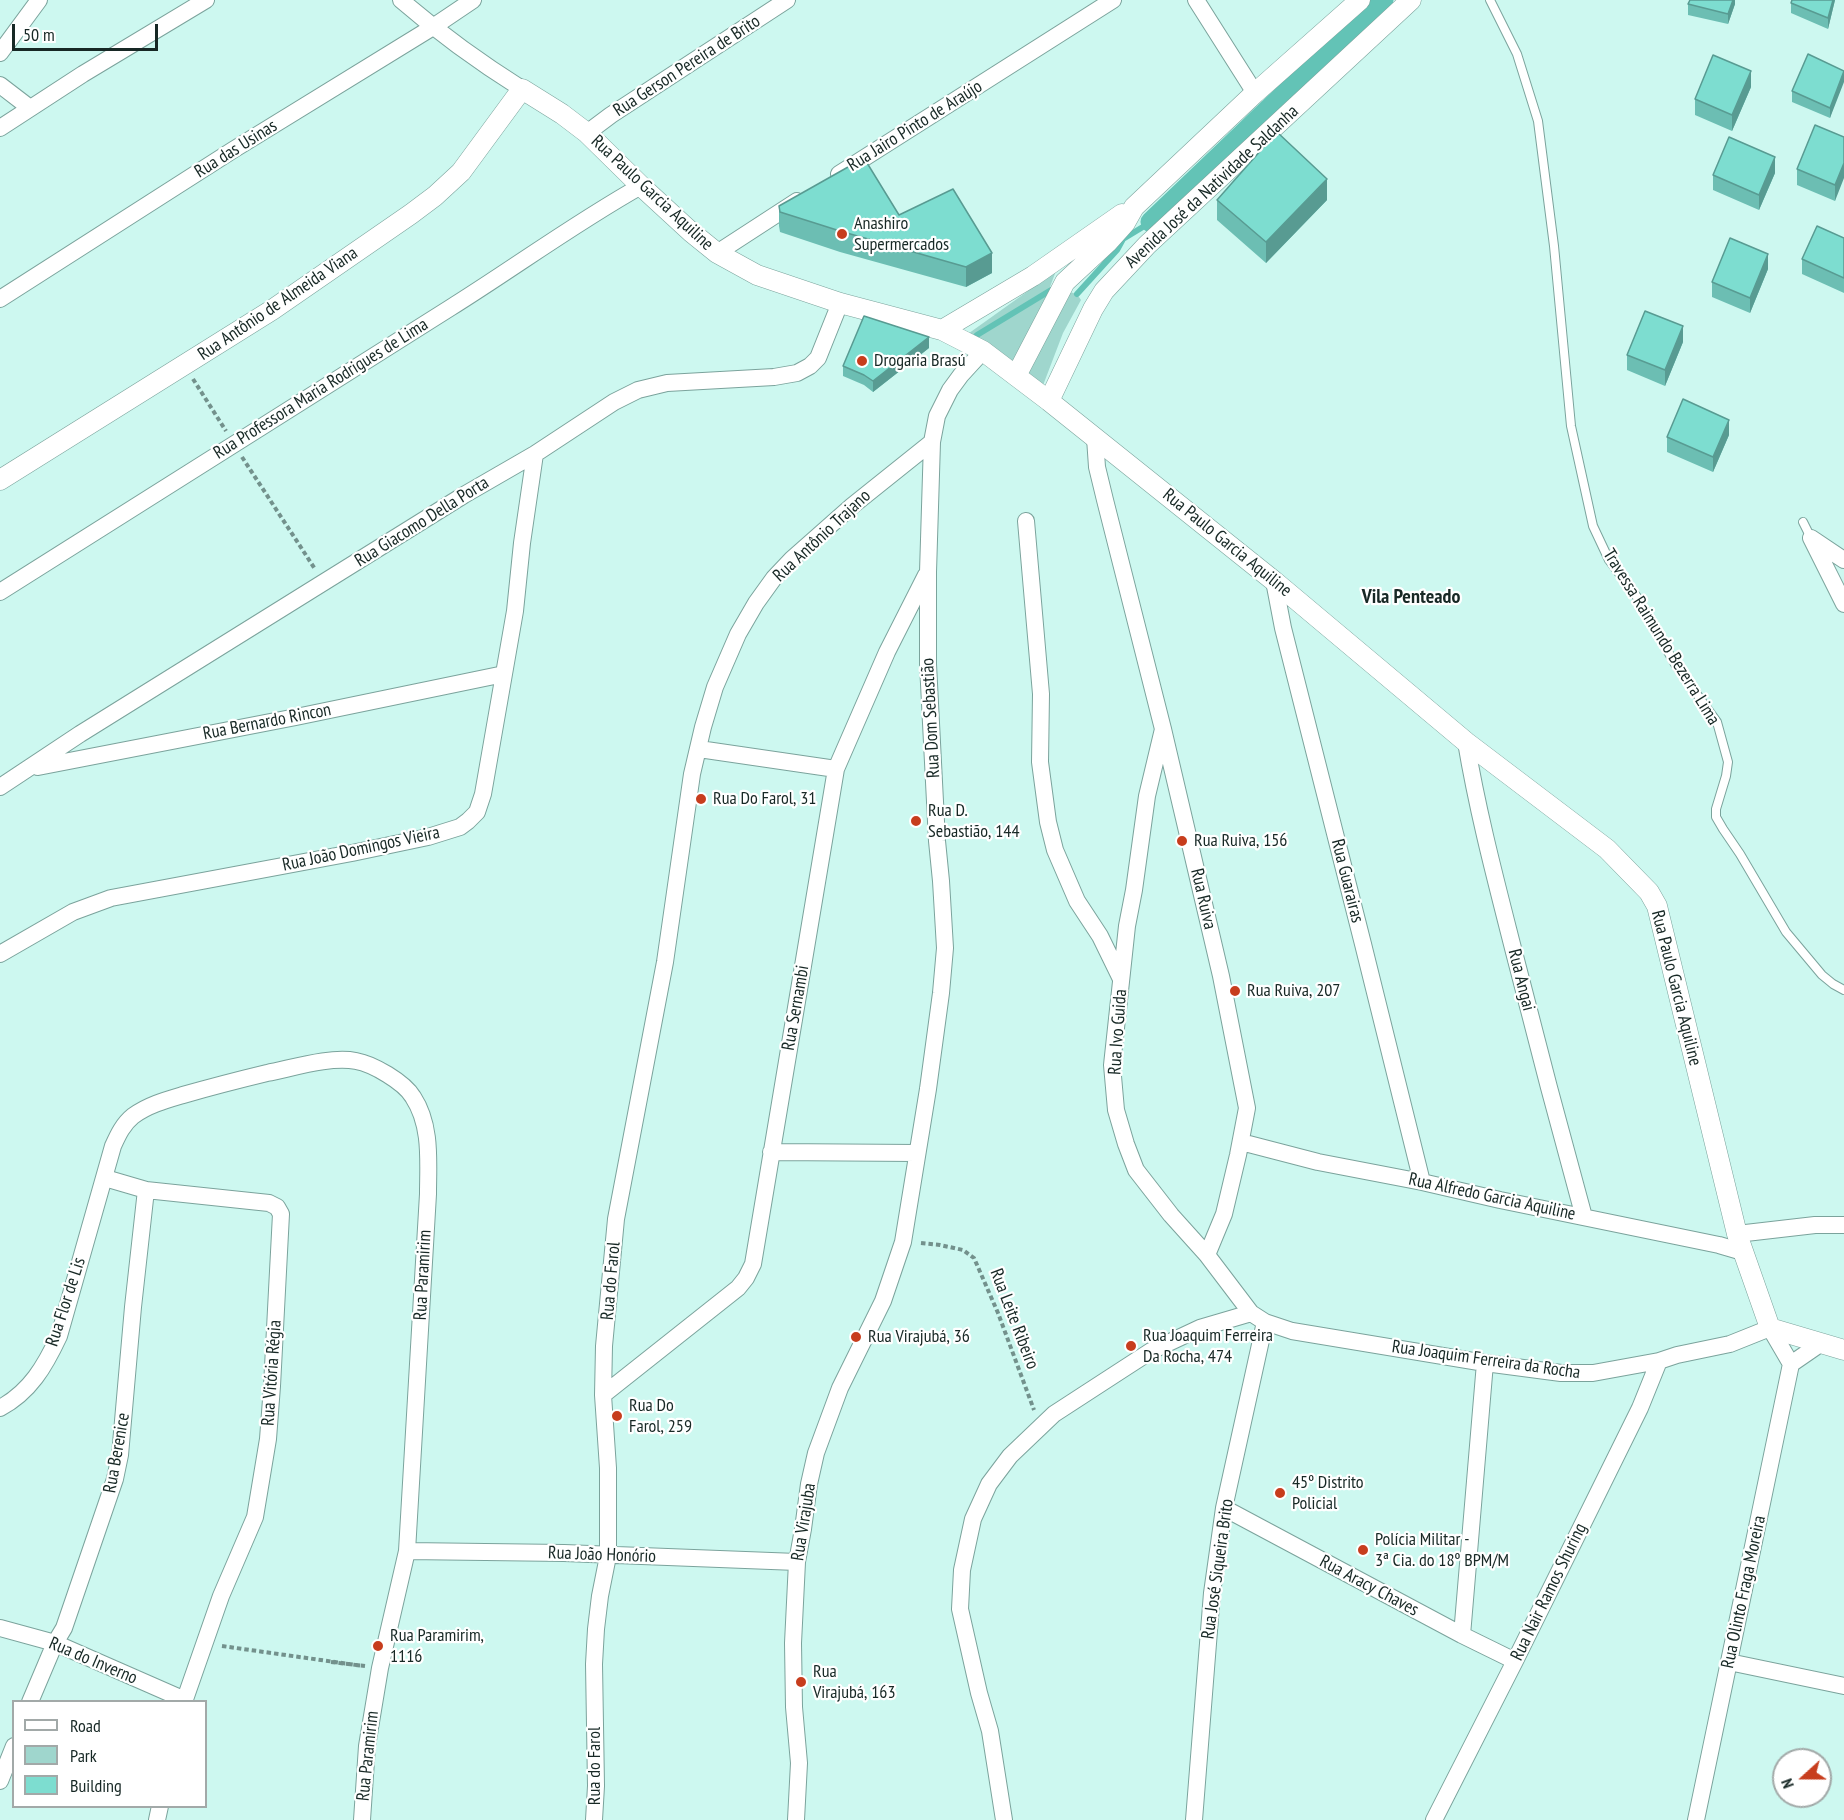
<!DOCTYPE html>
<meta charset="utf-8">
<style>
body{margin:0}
#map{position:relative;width:1844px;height:1820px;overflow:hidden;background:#cdf8f0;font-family:"PT Sans Narrow",sans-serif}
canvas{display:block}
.legend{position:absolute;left:12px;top:1700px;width:195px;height:108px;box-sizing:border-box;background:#fff;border:2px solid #a2a9a8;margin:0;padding:8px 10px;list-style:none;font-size:18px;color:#172825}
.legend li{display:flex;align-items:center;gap:12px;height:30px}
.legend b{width:30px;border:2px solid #a2a9a8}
.north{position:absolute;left:1772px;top:1748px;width:60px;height:60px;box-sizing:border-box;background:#fff;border:2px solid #a2a9a8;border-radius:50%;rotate:249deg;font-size:16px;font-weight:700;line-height:24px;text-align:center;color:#172825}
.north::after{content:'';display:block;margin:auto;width:21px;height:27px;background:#c73d1d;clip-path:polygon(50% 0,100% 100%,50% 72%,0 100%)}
.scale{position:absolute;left:12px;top:24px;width:146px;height:27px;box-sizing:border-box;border:3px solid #172825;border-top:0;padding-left:8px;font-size:18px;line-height:21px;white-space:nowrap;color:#172825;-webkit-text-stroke:4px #fff;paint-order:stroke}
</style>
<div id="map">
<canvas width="1844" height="1820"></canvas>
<ul class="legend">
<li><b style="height:8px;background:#fff"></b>Road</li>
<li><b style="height:16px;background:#9fd6cd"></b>Park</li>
<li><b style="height:16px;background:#7dddd0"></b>Building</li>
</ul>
<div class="north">N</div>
<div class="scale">50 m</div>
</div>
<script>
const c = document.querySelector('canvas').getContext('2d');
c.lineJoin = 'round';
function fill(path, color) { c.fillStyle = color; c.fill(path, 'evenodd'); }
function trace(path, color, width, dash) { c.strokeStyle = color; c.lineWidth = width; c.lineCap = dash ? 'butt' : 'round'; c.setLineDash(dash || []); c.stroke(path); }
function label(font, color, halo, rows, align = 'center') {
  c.font = font + ' "PT Sans Narrow",sans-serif'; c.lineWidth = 4.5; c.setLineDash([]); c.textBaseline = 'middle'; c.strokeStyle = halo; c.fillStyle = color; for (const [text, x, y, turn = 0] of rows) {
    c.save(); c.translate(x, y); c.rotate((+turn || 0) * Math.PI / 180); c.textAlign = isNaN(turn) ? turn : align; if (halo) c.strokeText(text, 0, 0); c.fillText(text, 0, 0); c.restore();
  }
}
fill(new Path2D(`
 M1056 271 1045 300 1062 290 1077 294 1081 300 1063 333 1042 388 965 336Z`), '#9fd6cd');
trace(new Path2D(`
 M1077 294 1117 250 1123 239 1151 222
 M977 335 1056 287`), '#63c3b6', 6);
trace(new Path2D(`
 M1151 222 1383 0`), '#63c3b6', 21);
const service = new Path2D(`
 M1490 0 1517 54 1538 121 1554 246 1571 426 1593 526 1609 560 1637 597 1675 664 1717 722 1728 762 1726 776 1716 809V817L1723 829 1740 854 1786 932 1822 975 1833 984 1844 990
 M1803 522 1811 538`);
const minor = new Path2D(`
 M401 0C439 33 479 62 522 89
 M1196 0 1255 93
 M0 53 39 0
 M0 85 30 108
 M0 128 83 74 206 0
 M587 133 611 115 787 0
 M839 174 1113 0
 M717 253 797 201
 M0 299 233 150 433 27 473 0
 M1095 438 1097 467 1105 500 1163 729 1221 976 1247 1108 1238 1155 1224 1214 1207 1255
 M1026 521 1041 694 1040 762 1048 822 1055 850 1077 901 1100 936 1121 979
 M1811 538 1844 604
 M1811 538 1844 560
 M1274 581 1283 628 1363 944 1422 1182
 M0 592C150 497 300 403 450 308 514 268 575 223 641 186
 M1163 729 1147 796 1134 890 1127 926 1112 1065 1116 1110 1126 1144 1136 1170 1171 1215 1207 1255 1251 1313 1265 1322 1292 1331 1485 1363 1561 1373H1593L1659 1361 1677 1355 1730 1344 1770 1328 1791 1364 1696 1820
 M1466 742C1478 814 1497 885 1515 956 1537 1043 1560 1130 1584 1217
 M699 749 836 769
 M38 767 296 717 504 674
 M0 787 80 734 464 495 535 454 614 402 638 390 667 383 774 377 797 373 810 366 818 358 840 303
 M0 954 73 912 111 898 352 853 428 837 460 827 468 821 477 812 483 794 515 611 522 543 535 454
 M1241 1142 1318 1162 1422 1182 1500 1200 1719 1245 1743 1252
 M771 1152 917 1153
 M105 1178 146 1190 269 1203 277 1207 281 1214 272 1386 268 1439 255 1517 221 1596 184 1702
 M1737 1234 1815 1225H1844
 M1791 1364 1820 1344
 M603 1395 738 1288 746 1278 753 1264 836 769 887 652 926 575
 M0 1408C30 1392 45 1366 59 1336L113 1146C118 1135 123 1124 133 1116 148 1105 166 1100 183 1095 211 1087 238 1080 267 1073 293 1068 330 1056 356 1061 373 1064 404 1082 413 1097 432 1126 428 1162 428 1194L407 1551 380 1668 367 1746 362 1820
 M1224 1508 1462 1635 1515 1661
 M407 1551 564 1553 797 1562
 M0 1628 55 1643 185 1700
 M1462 1635 1485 1363
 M1729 1662 1844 1686
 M30 1702 55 1643 64 1628 115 1479 120 1455 133 1307 146 1190
 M0 1781 14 1746
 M157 1820 160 1806
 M594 1820 596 1786 594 1664 596 1629 600 1596 608 1556V1468L603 1395 604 1346 616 1219 665 962 692 774 703 727 715 687 738 634 756 603 774 578 792 559 852 506 932 442
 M796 1820 799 1763 794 1707 793 1643 797 1562 803 1529 809 1484 816 1453 840 1388 883 1301 903 1242 928 1089 941 993 945 948 941 881 937 841 928 664V572L932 442 937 416 950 390 961 375 983 351
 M1004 1820 990 1731 979 1693 960 1609 962 1570 973 1519 989 1484 1010 1456 1054 1414 1114 1375 1151 1351 1200 1328 1251 1313
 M1194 1820 1212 1593 1224 1508 1265 1322
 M1434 1820 1515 1661 1640 1408 1659 1361`);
const tertiary = new Path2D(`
 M942 330 1033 276 1122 214
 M1016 376 1065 282 1107 243 1125 223 1134 207 1255 93 1360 0
 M1049 401 1093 309 1104 291 1147 245 1411 0
 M0 480 272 310 411 214 435 196 461 172 522 89 562 114 587 133 641 186 691 232 717 253 757 275 840 303 942 330 983 351 1049 401 1274 581 1466 742 1607 849 1649 892 1657 906 1737 1234 1770 1328 1844 1350`);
trace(service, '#7ba39c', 10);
trace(minor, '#7ba39c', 18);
trace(tertiary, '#7ba39c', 21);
trace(new Path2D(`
 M193 379 226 431
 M242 457 315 569
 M921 1243 940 1245 963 1250 974 1258 998 1313 1034 1410
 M222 1646 363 1666
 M331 1662 365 1666`), '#73918c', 4, [4.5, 3]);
trace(service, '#fff', 8);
trace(minor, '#fff', 16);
trace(tertiary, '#fff', 20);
fill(new Path2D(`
 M1735 0V4L1728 24 1688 15V4Z
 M1792 0H1835L1828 29 1791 13V3Z
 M1844 71 1830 118 1792 102V91Z
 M1751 87 1732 131 1695 115V99Z
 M1844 137 1835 201 1797 185V169Z
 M1775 173 1759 210 1713 190V175Z
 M1217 200H1327L1266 263 1217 220Z
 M779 206 899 215 992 273 966 287 840 252 780 232 779 226Z
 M1844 238V293L1802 274V259Z
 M1768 269 1750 313 1712 297V282Z
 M1683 342 1665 386 1627 370V355Z
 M929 348 873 392 864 385 843 376V366Z
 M1729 435 1713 472 1667 452V437Z`), '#6cbeb3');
fill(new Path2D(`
 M1733 0H1735V4L1728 24V14Z
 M1833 0H1835L1828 29V18Z
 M1751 71V87L1732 131V115Z
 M1844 71V82L1830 118V108Z
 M1775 157V173L1759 210V195Z
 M1844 163V178L1835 201V185Z
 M1327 179V200L1266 263V242Z
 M992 253V273L966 287V267Z
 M1768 254V269L1750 313V298Z
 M1683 326V342L1665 386V370Z
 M929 337V348L873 392V381Z
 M1729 420V435L1713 472V457Z`), '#589b92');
const building = new Path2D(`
 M1690 0H1733L1728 14 1688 4Z
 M1792 0H1833L1828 18 1791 3Z
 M1808 54 1844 71 1830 108 1792 91Z
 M1713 55 1751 71 1732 115 1695 99Z
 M1815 125 1844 137V163L1835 185 1797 169Z
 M1277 132 1327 179 1266 242 1217 200Z
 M1729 137 1775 157 1759 195 1713 175Z
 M864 158 899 215 953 189 992 253 966 267 840 231 780 212 779 206Z
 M1817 226 1844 238V278L1802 259Z
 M1730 238 1768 254 1750 298 1712 282Z
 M1645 311 1683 326 1665 370 1627 355Z
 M864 316 929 337 873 381 864 375 843 366Z
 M1683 399 1729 420 1713 457 1667 437Z`);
fill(building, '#7dddd0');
trace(building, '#589b92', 1.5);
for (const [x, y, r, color] of [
 [842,234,6,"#c73d1d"],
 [862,361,6,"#c73d1d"],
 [701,799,6,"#c73d1d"],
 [916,821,6,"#c73d1d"],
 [1182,841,6,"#c73d1d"],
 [1235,991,6,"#c73d1d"],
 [856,1337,6,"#c73d1d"],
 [1131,1346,6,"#c73d1d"],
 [617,1416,6,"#c73d1d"],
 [1280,1493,6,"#c73d1d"],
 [1363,1550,6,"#c73d1d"],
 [378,1646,6,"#c73d1d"],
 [801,1682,6,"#c73d1d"]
]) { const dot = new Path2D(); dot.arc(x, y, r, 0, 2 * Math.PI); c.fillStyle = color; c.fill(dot); trace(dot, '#fff', 2); }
label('18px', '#172825', '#fff', [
 ["Rua Gerson Pereira de Brito",687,66,-33],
 ["Rua Jairo Pinto de Araújo",915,126,-32],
 ["Rua das Usinas",236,149,-32],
 ["Avenida José da Natividade Saldanha",1212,187,-43],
 ["Rua Paulo Garcia Aquiline",652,193,43],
 ["Rua Antônio de Almeida Viana",278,304,-34],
 ["Rua Professora Maria Rodrigues de Lima",321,389,-32],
 ["Rua Giacomo Della Porta",422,522,-32],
 ["Rua Antônio Trajano",822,536,-43],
 ["Rua Paulo Garcia Aquiline",1227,543,39],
 ["Travessa Raimundo Bezerra Lima",1661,637,58],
 ["Rua Dom Sebastião",931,718,-93],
 ["Rua Bernardo Rincon",267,722,-11],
 ["Rua João Domingos Vieira",361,849,-12],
 ["Rua Guarairas",1347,881,76],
 ["Rua Ruiva",1203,899,77],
 ["Rua Angai",1521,980,76],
 ["Rua Paulo Garcia Aquiline",1676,988,76],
 ["Rua Sernambi",796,1008,-80],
 ["Rua Ivo Guida",1118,1032,-86],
 ["Rua Alfredo Garcia Aquiline",1492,1197,12],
 ["Rua Paramirim",423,1275,-87],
 ["Rua do Farol",611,1281,-85],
 ["Rua Flor de Lis",66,1302,-72],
 ["Rua Leite Ribeiro",1014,1319,69],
 ["Rua Joaquim Ferreira da Rocha",1486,1360,8],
 ["Rua Vitória Régia",272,1373,-86],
 ["Rua Berenice",117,1453,-80],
 ["Rua Virajuba",804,1522,-81],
 ["Rua João Honório",602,1555,2],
 ["Rua José Siqueira Brito",1218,1569,-82],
 ["Rua Aracy Chaves",1369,1586,28],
 ["Rua Nair Ramos Shuring",1549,1592,-64],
 ["Rua Olinto Fraga Moreira",1744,1592,-78],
 ["Rua do Inverno",93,1661,23],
 ["Rua Paramirim",368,1756,-84],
 ["Rua do Farol",595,1766,-90]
]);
label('18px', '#172825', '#fff', [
 ["Anashiro",854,224],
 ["Supermercados",854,245],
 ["Drogaria Brasú",874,361],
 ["Rua Do Farol, 31",713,799],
 ["Rua D.",928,811],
 ["Sebastião, 144",928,832],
 ["Rua Ruiva, 156",1194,841],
 ["Rua Ruiva, 207",1247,991],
 ["Rua Joaquim Ferreira",1143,1336],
 ["Da Rocha, 474",1143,1357],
 ["Rua Virajubá, 36",868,1337],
 ["Rua Do",629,1406],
 ["Farol, 259",629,1427],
 ["45º Distrito",1292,1483],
 ["Policial",1292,1504],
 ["Polícia Militar -",1375,1540],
 ["3ª Cia. do 18º BPM/M",1375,1561],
 ["Rua Paramirim,",390,1636],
 ["1116",390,1657],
 ["Rua",813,1672],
 ["Virajubá, 163",813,1693]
], 'left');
label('bold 20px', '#172825', '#fff', [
 ["Vila Penteado",1411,597]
]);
</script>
